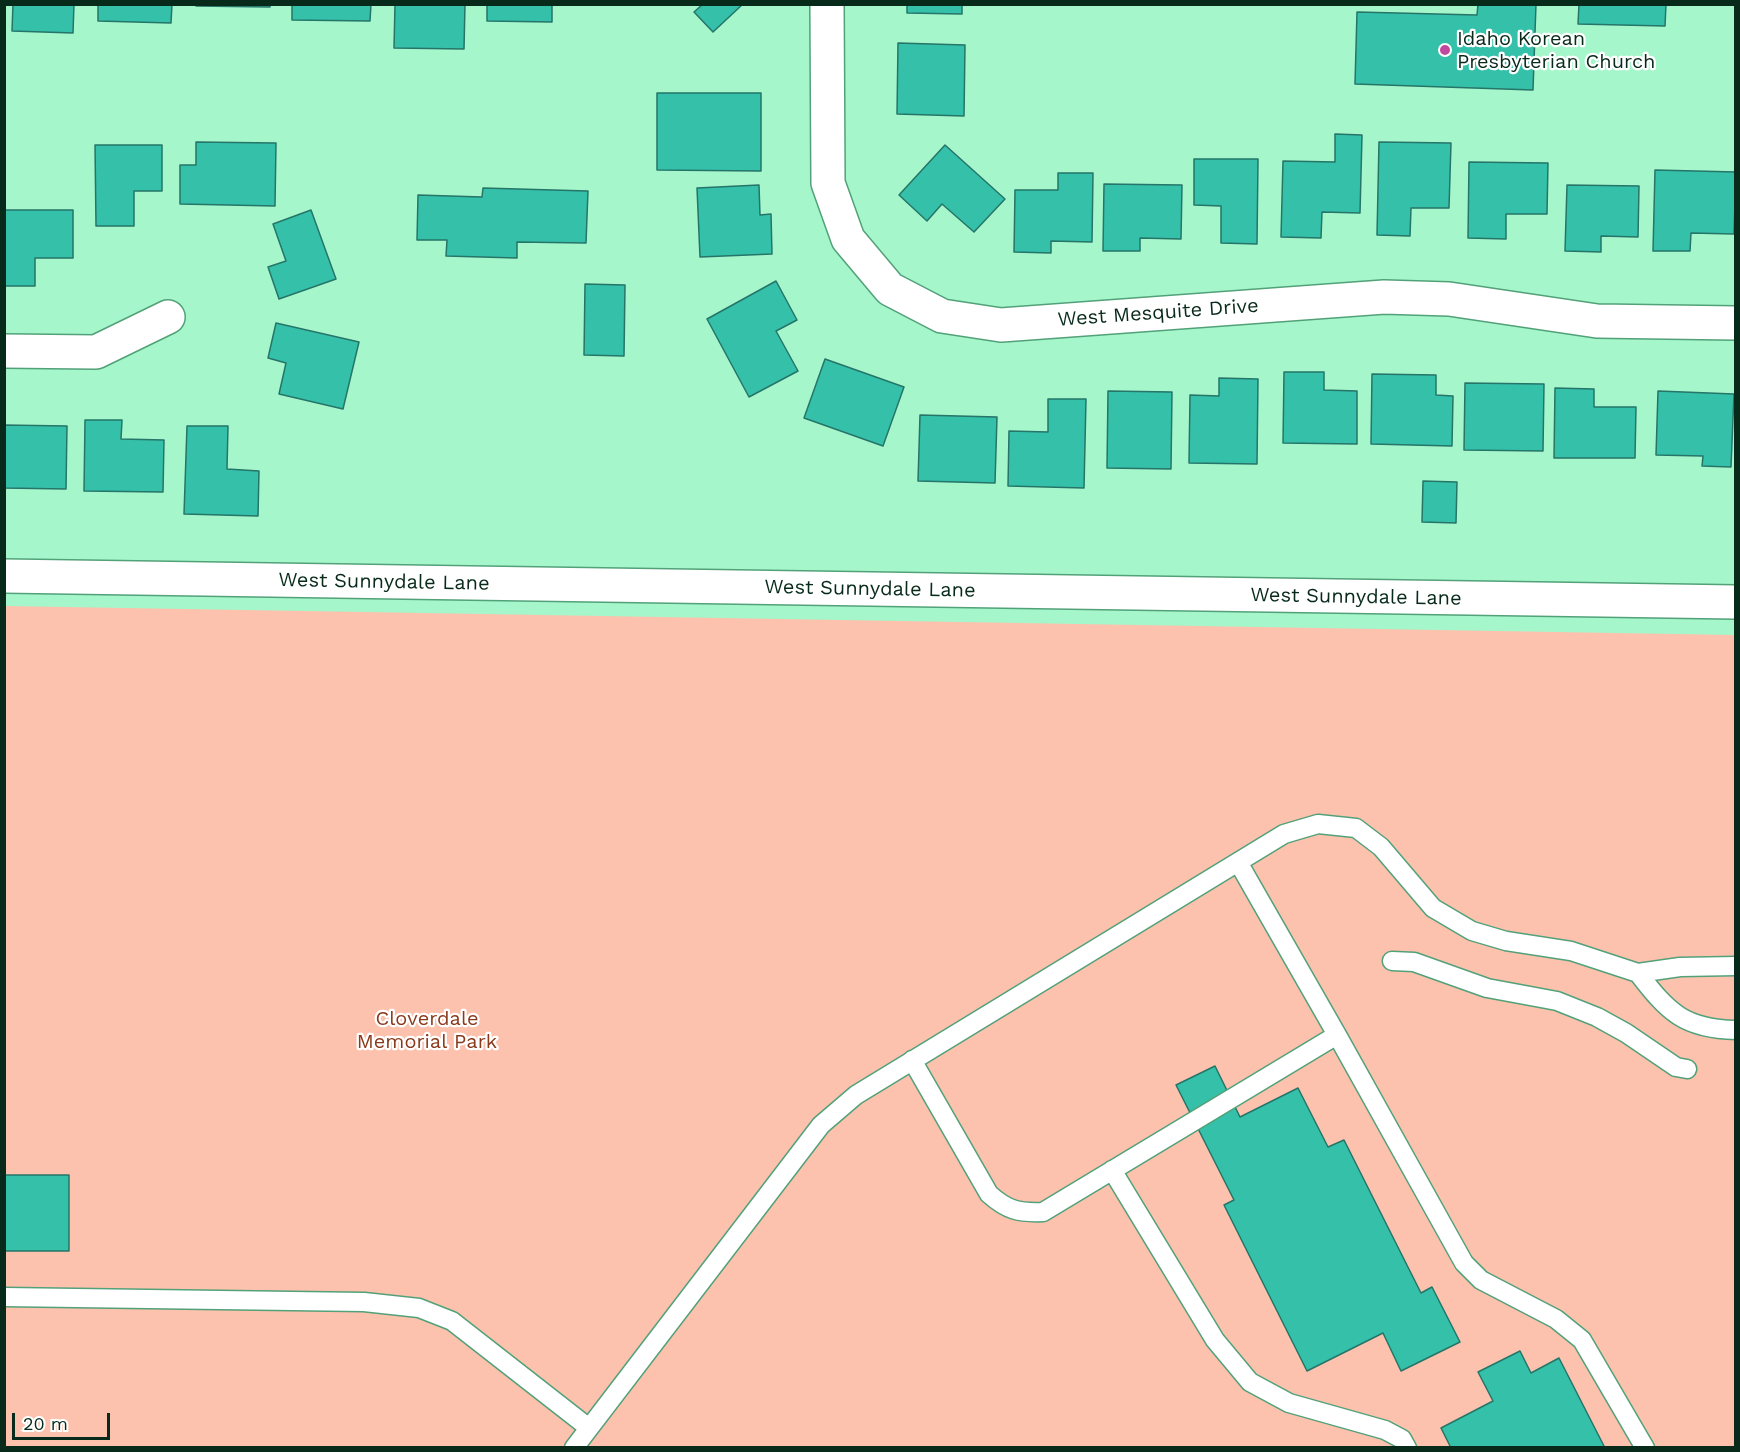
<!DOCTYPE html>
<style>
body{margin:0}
#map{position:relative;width:1740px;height:1452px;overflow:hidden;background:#a6f6cb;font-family:"Work Sans",sans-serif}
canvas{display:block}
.frame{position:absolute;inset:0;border:6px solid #082a1b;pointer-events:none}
.scale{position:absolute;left:12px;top:1413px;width:98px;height:27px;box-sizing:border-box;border:3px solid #082a1b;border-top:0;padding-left:8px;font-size:18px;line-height:21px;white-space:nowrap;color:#082a1b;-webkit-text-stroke:4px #fff;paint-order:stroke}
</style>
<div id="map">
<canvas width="1740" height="1452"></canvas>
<div class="frame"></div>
<div class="scale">20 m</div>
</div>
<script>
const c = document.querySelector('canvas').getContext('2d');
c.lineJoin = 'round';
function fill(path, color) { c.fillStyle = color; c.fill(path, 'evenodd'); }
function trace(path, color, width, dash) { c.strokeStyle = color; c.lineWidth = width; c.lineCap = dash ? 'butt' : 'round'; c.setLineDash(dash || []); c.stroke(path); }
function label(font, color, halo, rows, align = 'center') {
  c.font = font + ' "Work Sans",sans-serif'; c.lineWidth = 4.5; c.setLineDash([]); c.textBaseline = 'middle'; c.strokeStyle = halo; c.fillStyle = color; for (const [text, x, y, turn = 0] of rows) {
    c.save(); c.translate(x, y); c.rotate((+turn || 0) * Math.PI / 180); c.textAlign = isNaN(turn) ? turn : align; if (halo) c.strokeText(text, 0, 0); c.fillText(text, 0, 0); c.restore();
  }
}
fill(new Path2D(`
 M5 606 1735 635V1447L5 1448Z`), '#fcc2ad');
const building = new Path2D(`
 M13 4H74L73 33 12 31Z
 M98 4H172L171 23 98 21Z
 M196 4H270V7L196 6Z
 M292 4H371L370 21 292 20Z
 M395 4H465L464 49 394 48Z
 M487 4H552V22L487 21Z
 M703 4H743L713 32 694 12Z
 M907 4H962V14L907 13Z
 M1478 4H1536L1533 90 1355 84 1357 12 1477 15Z
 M1579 4H1666L1665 26 1578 24Z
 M898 43 965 45 964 116 897 114Z
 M657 93H761V171L657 170Z
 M1335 134 1362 135 1360 213 1322 212 1321 238 1281 237 1283 161 1335 162Z
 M196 142 276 143 275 206 180 204V165H196Z
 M1379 142 1451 143 1449 208H1411L1410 236 1377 235Z
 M95 145H162V191H134V226H96Z
 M945 145 1005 199 974 232 942 204 927 221 899 195Z
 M1194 159H1258L1257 244 1221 243V206L1194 205Z
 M1469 162 1548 163 1547 214H1506V239L1468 238Z
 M1655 170 1736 172 1734 234 1691 233 1690 251H1653Z
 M1058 173H1093L1092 242 1051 241V253L1014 252 1015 190H1058Z
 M1104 184 1182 185 1181 239 1140 238V251H1103Z
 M759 185 760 215 771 214 772 254 700 257 697 188Z
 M1567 185 1639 186 1638 237 1601 236V252L1565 251Z
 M483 188 588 191 586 243 517 242V258L446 256 447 240H417L418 195 482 197Z
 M4 210H73V258H35V286H4Z
 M311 210 336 279 279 299 268 267 286 261 273 224Z
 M776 281 797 320 776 331 798 371 749 397 707 319Z
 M585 284 625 285 624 356 584 355Z
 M276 323 359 342 343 409 279 394 286 363 268 358Z
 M825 359 904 387 883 446 804 418Z
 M1284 372H1324V390L1357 391V444L1283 443Z
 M1372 374 1436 375V395L1453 396 1452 446 1371 444Z
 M1219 378 1258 379 1257 464 1189 463 1190 395 1219 396Z
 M1465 383 1544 384 1543 451 1464 450Z
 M1555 388 1594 389V407H1636L1635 458H1554Z
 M1108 391 1172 392 1171 469 1107 468Z
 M1658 391 1734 394 1731 467 1702 466 1703 456 1656 455Z
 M1048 399H1086L1084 488 1008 486 1009 431 1048 432Z
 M920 415 997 417 995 483 918 481Z
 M85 420H122L121 439 164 440 163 492 84 491Z
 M4 425 67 426 66 489 4 488Z
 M187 426H228L227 469 259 471 258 516 184 514Z
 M1423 481 1457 482 1456 523 1422 522Z
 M1215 1066 1240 1117 1298 1088 1328 1147 1344 1140 1421 1293 1432 1287 1460 1342 1401 1371 1383 1333 1307 1371 1224 1205 1234 1200 1176 1085Z
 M4 1175H69V1251H4Z
 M1520 1351 1531 1373 1559 1358 1605 1448H1451L1441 1428 1493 1401 1478 1372Z`);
fill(building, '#35c0aa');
trace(building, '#257568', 1.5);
const service = new Path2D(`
 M1238 862 1337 1035 1464 1263 1481 1280 1556 1319 1582 1340 1645 1448
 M1392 961 1414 962 1487 988 1557 1001 1597 1017 1626 1033 1676 1067 1687 1069
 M1638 973C1668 1012 1684 1029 1736 1030
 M912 1060 989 1194C1007 1210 1018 1213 1043 1212L1337 1035
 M1112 1170 1215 1340 1250 1382 1289 1403 1385 1430 1402 1439 1407 1448
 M4 1297 364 1302 419 1308 452 1321 589 1428
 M574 1448 821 1125 856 1095 1284 834 1318 824 1356 828 1381 847 1433 908 1472 931 1506 941 1571 951 1638 973 1680 967 1736 966`);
const minor = new Path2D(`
 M827 4 828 183 848 239 890 289 942 316 1001 325 1384 297 1449 299 1597 321 1736 323
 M4 351 96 352 168 317`);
const tertiary = new Path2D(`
 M4 576 1736 602`);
trace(service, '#52a179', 21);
trace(minor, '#52a179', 36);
trace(tertiary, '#52a179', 36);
trace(service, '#fff', 18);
trace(minor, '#fff', 33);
trace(tertiary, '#fff', 33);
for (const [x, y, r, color] of [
 [1445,50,6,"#c0499f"]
]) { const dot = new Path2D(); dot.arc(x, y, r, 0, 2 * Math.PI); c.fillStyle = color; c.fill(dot); trace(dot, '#fff', 2); }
label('20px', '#082a1b', '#fff', [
 ["Idaho Korean",1457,39],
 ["Presbyterian Church",1457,62]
], 'left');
label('20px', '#082a1b', '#fff', [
 ["West Mesquite Drive",1158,313,-4],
 ["West Sunnydale Lane",384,582,1],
 ["West Sunnydale Lane",870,589,1],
 ["West Sunnydale Lane",1356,597,1]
]);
label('20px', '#8a391a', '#fff', [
 ["Cloverdale",427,1019],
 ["Memorial Park",427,1042]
]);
</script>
